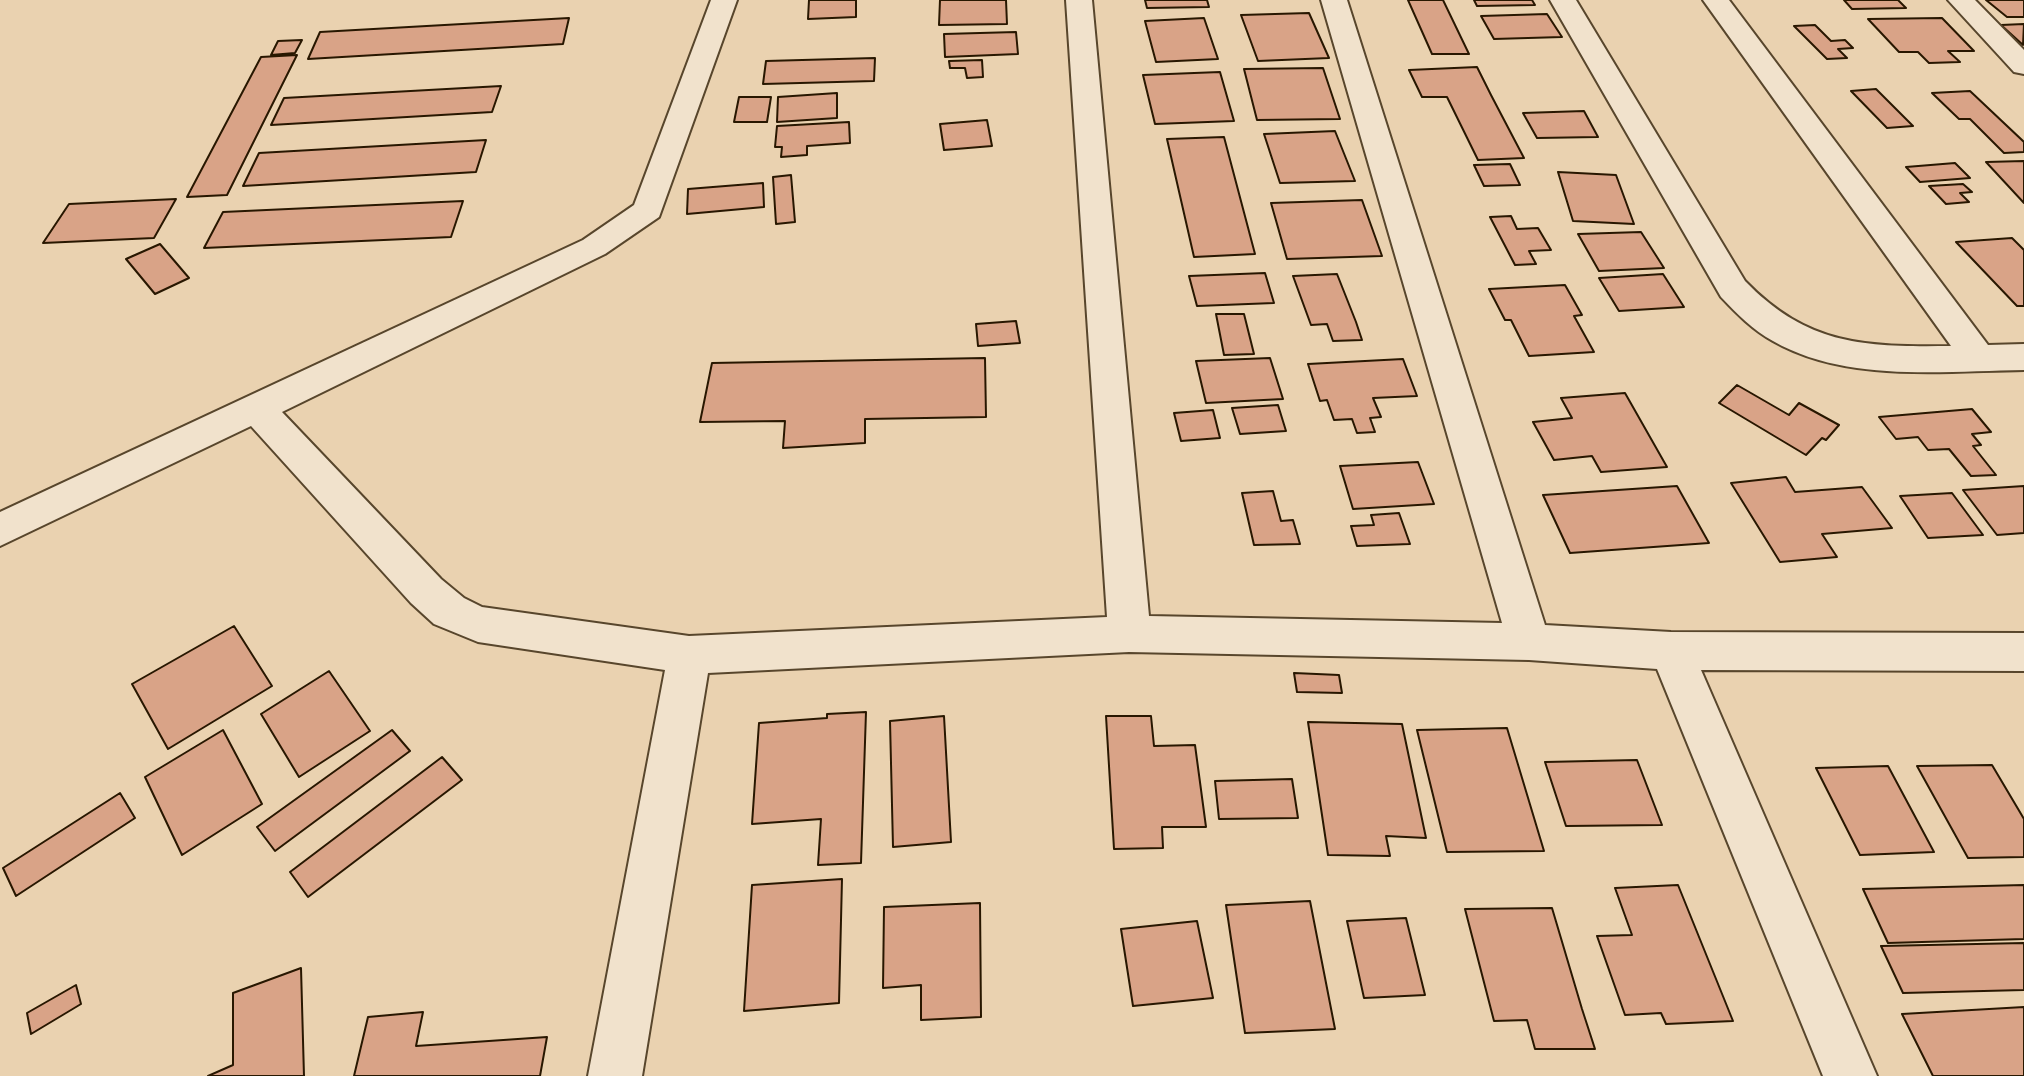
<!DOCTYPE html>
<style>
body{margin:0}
canvas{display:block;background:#ead2b0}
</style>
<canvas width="2024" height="1076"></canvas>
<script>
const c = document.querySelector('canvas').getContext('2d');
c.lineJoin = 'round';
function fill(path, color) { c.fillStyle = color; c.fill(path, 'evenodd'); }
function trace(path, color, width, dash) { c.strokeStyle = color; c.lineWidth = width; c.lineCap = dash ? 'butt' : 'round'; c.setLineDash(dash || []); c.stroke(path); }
const building = new Path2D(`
 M809 0H856V17L808 19Z
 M940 0H1006L1007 24 939 25Z
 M1145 0H1207L1209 7 1147 8Z
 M1408 0H1443L1469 54H1432Z
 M1474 0H1532L1535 5 1477 6Z
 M1844 0H1898L1906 8 1852 9Z
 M1986 0H2024V17H2007Z
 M1309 13 1329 58 1258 61 1241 15Z
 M1547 14 1562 37 1494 39 1481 16Z
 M569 18 563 44 308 59 320 32Z
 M1204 18 1218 59 1156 62 1145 21Z
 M1942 18 1974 51H1948L1960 62 1929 63 1918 52H1899L1868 19Z
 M2024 24 2023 45 2001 25Z
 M1815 25 1831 41 1845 40 1853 48 1838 49 1847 58 1827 59 1794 26Z
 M1016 32 1018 54 945 57 944 34Z
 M302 40 295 53 271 55 278 41Z
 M297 55 227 195 187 197 261 57Z
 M875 58 874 81 763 84 766 61Z
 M982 60 983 77 967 78 965 68H950L949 61Z
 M1477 67 1491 95 1524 158 1478 160 1447 97H1422L1409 70Z
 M1323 68 1340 119 1257 120 1244 69Z
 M1220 72 1234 121 1155 124 1143 75Z
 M501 86 492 112 271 125 284 98Z
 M1876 89 1913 126 1887 128 1851 91Z
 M1970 91 2024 142V152L2004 153 1970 119H1959L1932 93Z
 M837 93V118L777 122 778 97Z
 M739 97H771L767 122H734Z
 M1584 111 1598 137 1537 138 1523 113Z
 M987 120 992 146 944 150 940 124Z
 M849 122 850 143 807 146V155L781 157 782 147H775L777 126Z
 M1335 131 1355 181 1280 183 1264 134Z
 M1224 137 1255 254 1194 257 1167 139Z
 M486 140 476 172 243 186 259 153Z
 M2024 161V203L1986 162Z
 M1955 163 1970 178 1920 182 1906 167Z
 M1510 164 1520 185 1484 186 1474 165Z
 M1558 172 1616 175 1634 224 1573 221Z
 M791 175 795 222 776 224 773 177Z
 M763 183 764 207 687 214 688 189Z
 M1963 184 1972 192 1960 193 1969 202 1946 204 1929 186Z
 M176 199 154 238 43 243 69 204Z
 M1362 200 1382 256 1287 259 1271 203Z
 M463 201 451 237 204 248 223 212Z
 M1511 216 1517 229 1538 228 1551 250 1529 251 1536 264 1515 265 1490 217Z
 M1641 232 1664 268 1599 271 1578 234Z
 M2012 238 2024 250V306H2017L1956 242Z
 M160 244 189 278 155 294 126 259Z
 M1265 273 1274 303 1197 306 1189 276Z
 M1337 274 1356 322 1362 340 1333 341 1327 324 1311 325 1293 276Z
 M1663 274 1684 307 1619 311 1599 278Z
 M1565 285 1582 315 1574 316 1594 352 1529 356 1511 320H1505L1489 289Z
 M1216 314H1244L1254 354 1224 355Z
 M1016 321 1020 343 978 346 976 324Z
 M985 358 986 417 865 419V443L783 448 785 421 700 422 712 363Z
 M1270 358 1283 399 1206 403 1196 361Z
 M1403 359 1417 396 1373 398 1381 417 1370 418 1375 432 1357 433 1352 419 1334 420 1327 400 1320 401 1308 364Z
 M1737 385 1789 415 1799 403 1839 425 1826 440 1822 438 1806 455 1719 403Z
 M1625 393 1667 467 1601 472 1592 456 1554 460 1533 422 1572 418 1561 398Z
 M1278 405 1286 431 1240 434 1232 408Z
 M1972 409 1991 432 1972 434 1981 445 1973 446 1996 475 1971 476 1949 449 1928 450 1918 437 1896 439 1879 417Z
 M1213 410 1220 438 1181 441 1174 413Z
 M1418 462 1434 504 1353 509 1340 466Z
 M1786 477 1795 492 1862 487 1892 528 1822 534 1837 557 1780 562 1731 483Z
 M1677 486 1709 543 1570 553 1543 495Z
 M2024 486V533L1997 535 1963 490Z
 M1273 491 1281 521 1293 520 1300 544 1254 545 1242 493Z
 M1952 493 1983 535 1928 538 1900 496Z
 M1399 513 1410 544 1357 546 1351 526 1374 525 1371 515Z
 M234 626 272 686 168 749 132 684Z
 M329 671 370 731 299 777 261 714Z
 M1294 673 1339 675 1342 693 1297 692Z
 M866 712 861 863 818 865 821 819 752 824 759 723 827 718V714Z
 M944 716 951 842 893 847 890 721Z
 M1106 716H1151L1154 746 1195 745 1206 827H1162L1163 848 1114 849Z
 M1308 722 1402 724 1426 838 1386 836 1390 856 1328 855Z
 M1507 728 1544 851 1447 852 1417 730Z
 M223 730 262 804 182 855 145 777Z
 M392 730 410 751 275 851 257 827Z
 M442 757 462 780 308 897 290 872Z
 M1637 760 1662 825 1566 826 1545 762Z
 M1992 765 2024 819V857L1968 858 1917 766Z
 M1888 766 1934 852 1860 855 1816 768Z
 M1292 779 1298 818 1219 819 1215 781Z
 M120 793 135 818 16 896 3 868Z
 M842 879 839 1003 744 1011 752 885Z
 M1678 885 1733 1021 1666 1024 1661 1013 1625 1015 1597 936 1632 935 1615 888Z
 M2024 885V939L1888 943 1863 889Z
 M1310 901 1335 1029 1245 1033 1226 905Z
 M980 903 981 1017 921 1020V985L883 988 884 907Z
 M1552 908 1582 1009 1595 1049H1535L1527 1020 1494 1021 1465 909Z
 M1406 918 1425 995 1364 998 1347 921Z
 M1197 921 1213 998 1133 1006 1121 929Z
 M2024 943V990L1903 993 1881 946Z
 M301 968 304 1076H208L233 1065V993Z
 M76 985 81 1004 31 1034 27 1013Z
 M2024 1007V1076H1933L1902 1014Z
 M423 1012 416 1046 547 1037 540 1076H354L368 1017Z`);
fill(building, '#d9a387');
trace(building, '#281700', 2);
const street = new Path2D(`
 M711 0H737L659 217 605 254 282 412 441 579 464 598 482 607 689 636 1107 617 1066 0H1092L1149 616 1502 623 1321 0H1347L1545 625 1671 632 2024 633V671L1701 670 1877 1076H1823L1657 669 1529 660 1129 652 708 673 642 1076H588L665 670 478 642 434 624 411 603 251 426 0 546V512L583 240 634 205Z
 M1550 0H1576L1745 281C1808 346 1865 347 1951 346L1703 0H1729L1988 345 2024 344V370C1944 371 1846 383 1773 341 1753 330 1737 314 1721 297Z
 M1948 0H1975L2024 50V74L2014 72Z`);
trace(street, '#58462c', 4);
fill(street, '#f1e2cc');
</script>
